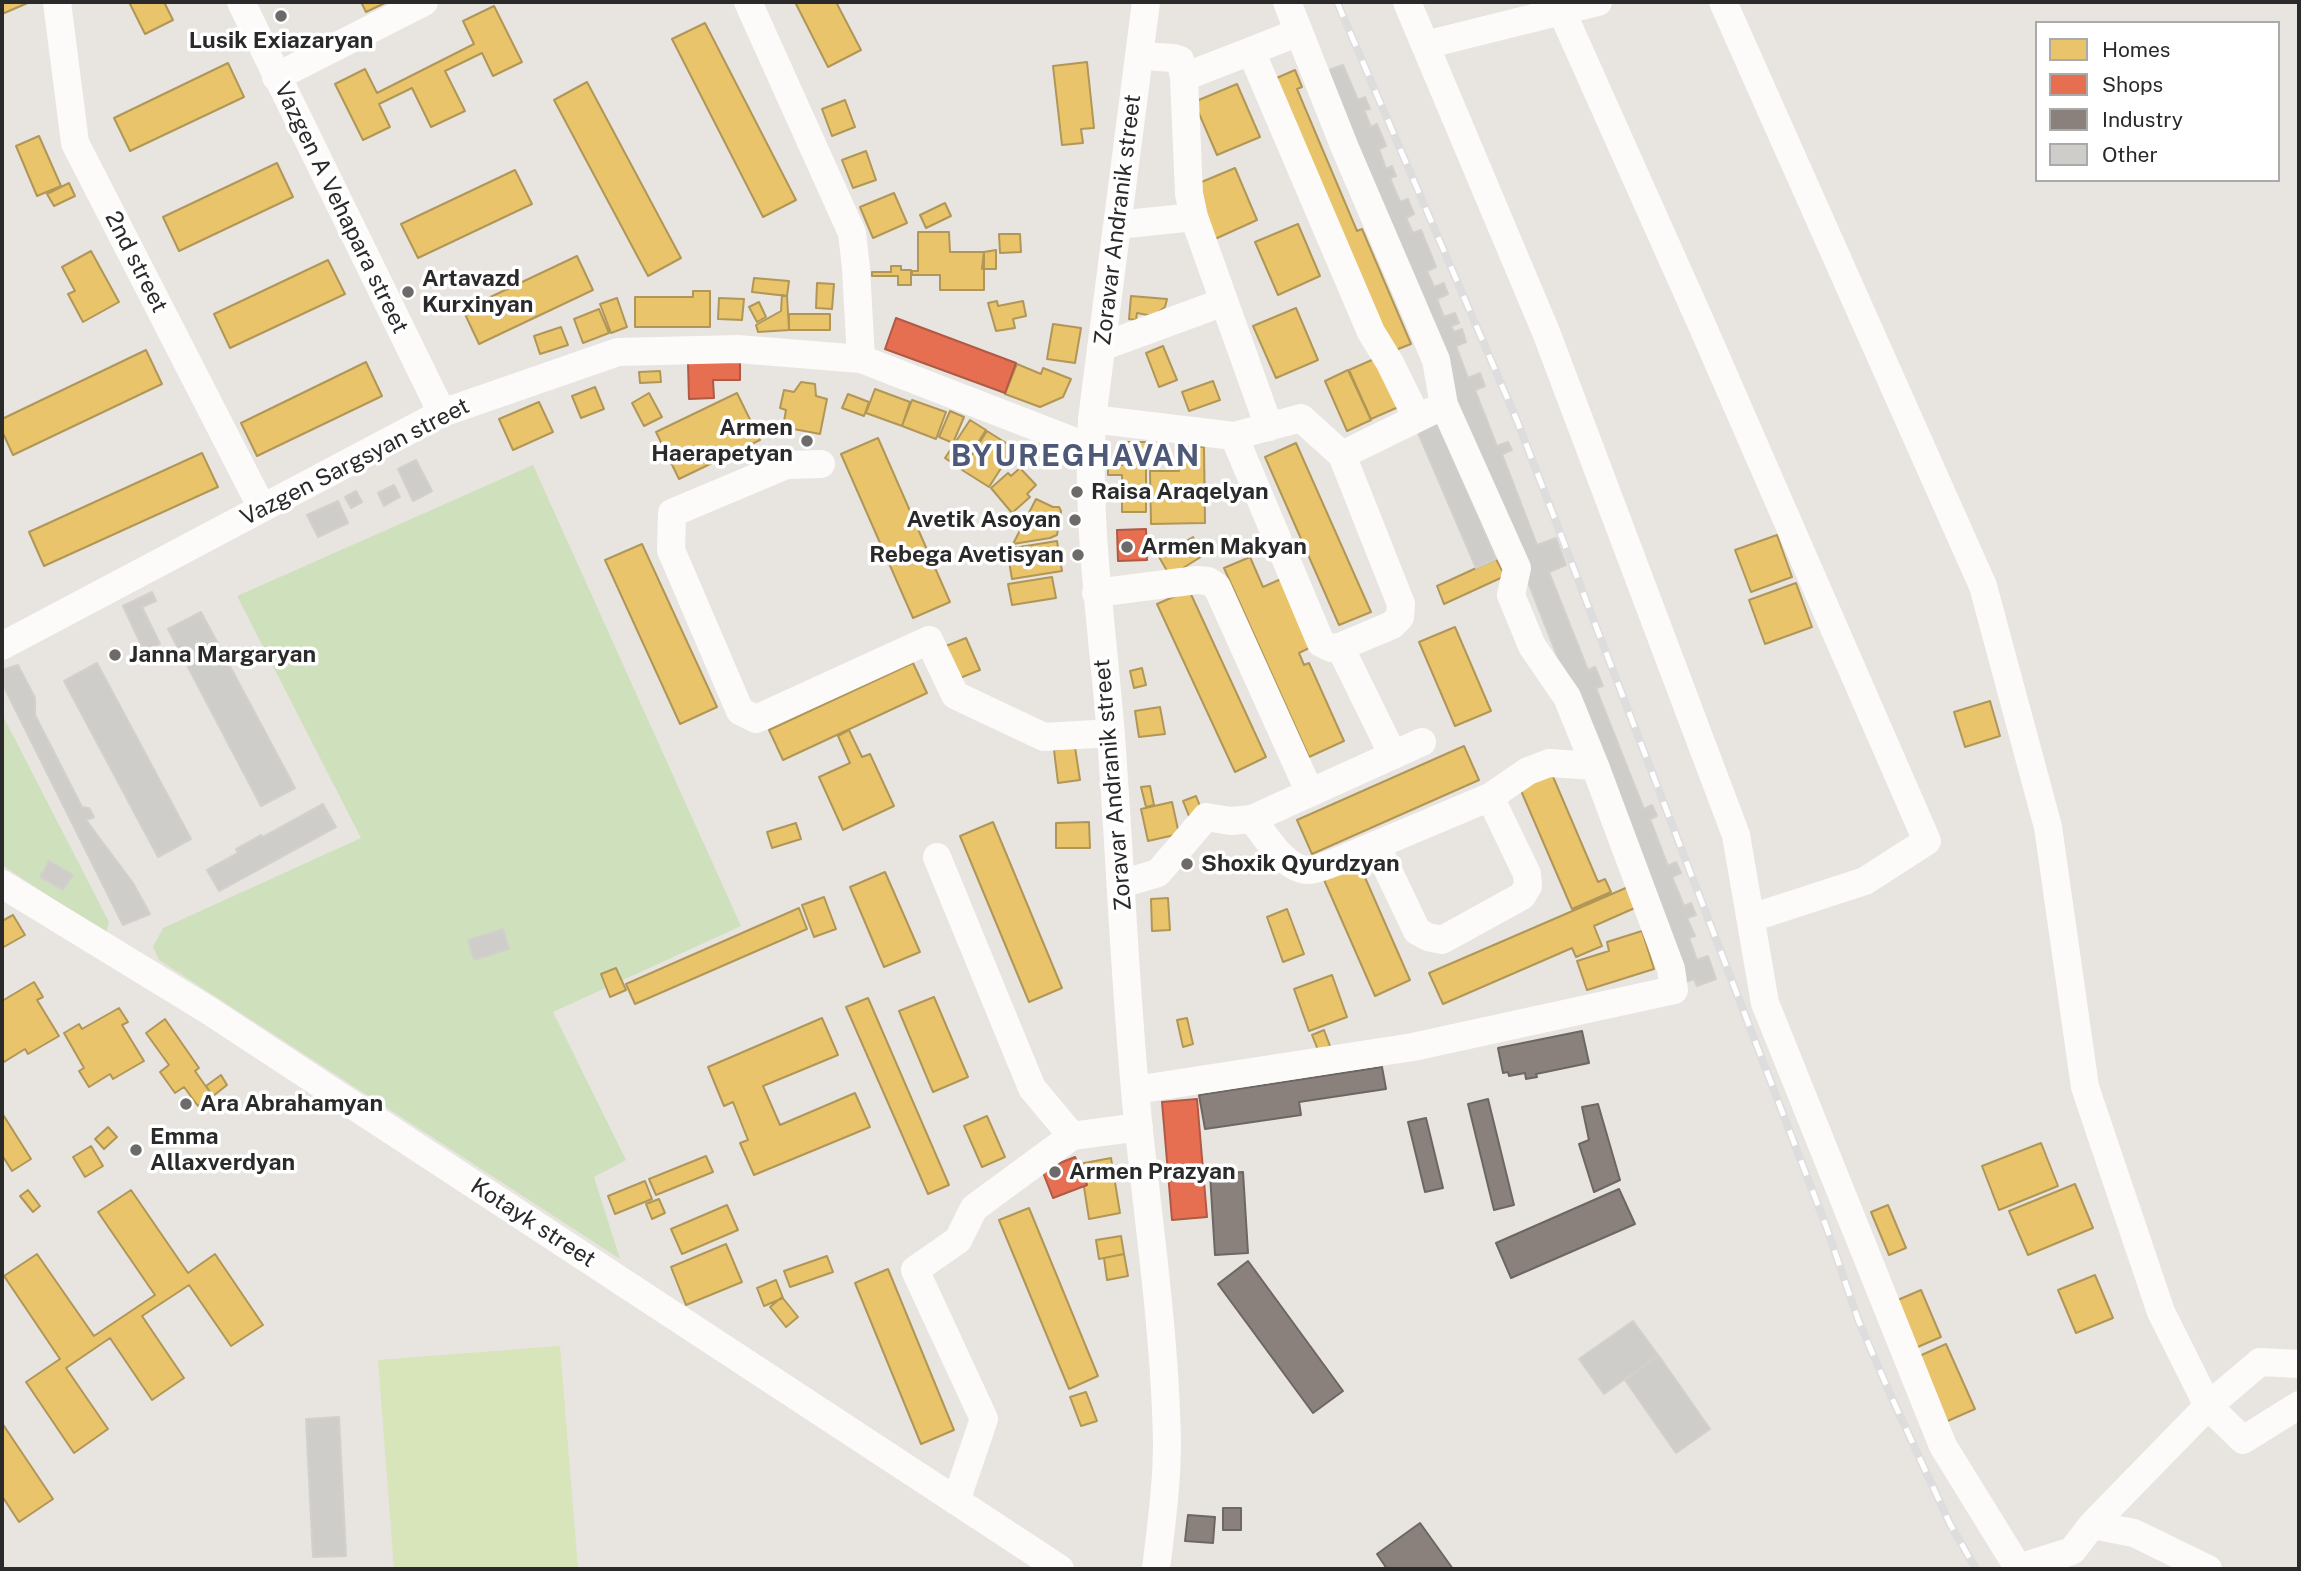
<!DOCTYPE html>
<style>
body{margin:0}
#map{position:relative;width:2301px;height:1571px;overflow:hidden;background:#e8e4e0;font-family:"Public Sans",sans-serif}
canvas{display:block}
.frame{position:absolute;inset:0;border:4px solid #2a2a2a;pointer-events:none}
.legend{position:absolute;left:2035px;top:21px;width:245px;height:161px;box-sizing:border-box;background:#fff;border:2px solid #aaa;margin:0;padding:9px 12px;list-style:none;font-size:21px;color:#2a2a2a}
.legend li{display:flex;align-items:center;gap:14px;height:35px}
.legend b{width:35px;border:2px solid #aaa}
</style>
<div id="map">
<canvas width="2301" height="1571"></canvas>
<div class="frame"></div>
<ul class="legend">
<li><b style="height:19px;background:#e9c46a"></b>Homes</li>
<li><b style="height:19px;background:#e76f51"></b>Shops</li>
<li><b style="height:19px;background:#8a817c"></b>Industry</li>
<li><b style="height:19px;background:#cfcdca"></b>Other</li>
</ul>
</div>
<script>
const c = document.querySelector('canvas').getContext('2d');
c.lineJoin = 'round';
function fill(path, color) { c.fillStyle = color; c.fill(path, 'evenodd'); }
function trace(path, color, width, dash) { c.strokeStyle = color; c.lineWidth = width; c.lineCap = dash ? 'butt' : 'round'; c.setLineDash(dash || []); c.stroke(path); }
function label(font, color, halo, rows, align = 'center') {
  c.font = font + ' "Public Sans",sans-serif'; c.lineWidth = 7; c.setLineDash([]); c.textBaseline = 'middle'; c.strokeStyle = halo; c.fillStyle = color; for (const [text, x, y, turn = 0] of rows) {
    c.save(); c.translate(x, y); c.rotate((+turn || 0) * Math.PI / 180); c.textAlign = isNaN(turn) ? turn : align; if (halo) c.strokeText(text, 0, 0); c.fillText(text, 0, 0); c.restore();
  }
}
fill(new Path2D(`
 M533 465 741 926 553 1012 626 1160 594 1177 620 1259 159 960 153 947 163 928 361 838 237 596Z
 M2 714 109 922 106 934 2 865Z`), '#cee1bc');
fill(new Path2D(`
 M560 1346 578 1569H394L378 1360Z`), '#d8e4ba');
const homes = new Path2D(`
 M2 2H30L2 14Z
 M129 2H164L173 20 145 34Z
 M361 2H387L366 12Z
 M795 2H836L861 50 828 67Z
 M494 6 522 62 493 76 482 53 445 71 465 111 431 127 412 88 379 104 390 127 363 140 335 84 365 69 377 93 474 44 463 21Z
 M705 23 796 200 763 217 672 39Z
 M1087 62 1094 128 1081 129 1083 143 1062 145 1053 66Z
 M228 63 244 97 130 151 114 118Z
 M1295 70 1302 87 1297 89 1357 231 1362 229 1411 344 1388 353 1272 80Z
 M587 82 681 258 648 276 554 100Z
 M1237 84 1260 137 1217 155 1194 102Z
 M845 100 855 127 832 136 822 109Z
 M39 136 61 186 37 196 16 146Z
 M866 151 876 180 853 188 842 160Z
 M277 163 293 197 179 251 163 217Z
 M1235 168 1257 220 1215 239 1192 186Z
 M515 170 532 204 418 258 401 224Z
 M69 183 75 196 54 206 47 194Z
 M894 193 907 223 873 238 860 207Z
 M945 203 951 216 926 228 920 215Z
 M1298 224 1320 276 1278 295 1255 242Z
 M918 232H949L950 252H984V290H940V275H912V271H918Z
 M999 234H1020L1021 252 1000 253Z
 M996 250V269H982L984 252Z
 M91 251 119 302 83 322 68 294 75 291 62 267Z
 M577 256 593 290 479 344 463 310Z
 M328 260 345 294 230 348 214 314Z
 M891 266H901V270H911V285H898V276H872V272H891Z
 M754 278 789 281 787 296 752 292Z
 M817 283 834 284 832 309 816 308Z
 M693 291H710V327H635V297H693Z
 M782 295 787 296 789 330 758 332 756 325 781 311Z
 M1131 296 1167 299 1165 307 1153 316 1137 313 1136 320 1129 319Z
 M617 298 627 327 611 333 600 304Z
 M719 298 744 299 742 320 718 319Z
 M997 301 998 306 1023 301 1026 316 1013 319 1015 328 996 331 988 303Z
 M759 302 766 317 757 322 749 307Z
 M1296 308 1318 360 1276 378 1253 326Z
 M599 309 609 333 583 343 574 319Z
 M789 314H830V330H789Z
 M1053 324 1081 328 1075 363 1047 359Z
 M561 327 568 345 540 354 534 336Z
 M1163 346 1177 380 1159 387 1146 353Z
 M146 350 162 384 13 455 2 431V419Z
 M1381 356 1403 405 1371 419 1349 370Z
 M366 362 382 396 257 456 241 423Z
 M1017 364 1041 374 1043 368 1071 379 1063 397 1040 407 1005 394Z
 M1348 370 1371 420 1347 431 1325 381Z
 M660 371 661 382 640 383 639 372Z
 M1213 381 1220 400 1189 411 1182 392Z
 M801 382 815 384 816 396 827 399 820 434 783 427 786 410 780 408 784 390 794 392Z
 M595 387 604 409 581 418 572 396Z
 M875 389 910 402 902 426 866 413Z
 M649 393 662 417 644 426 632 403Z
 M737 393 760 440 679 479 656 432Z
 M848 394 869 402 864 416 842 408Z
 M912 400 946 412 936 439 902 426Z
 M539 402 553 432 513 450 499 419Z
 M950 411 964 417 953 443 939 437Z
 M970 420 986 430 961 469 945 458Z
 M987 431 1014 448 989 487 962 470Z
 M878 438 950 602 913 618 841 454Z
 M1122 442H1146V512H1122V475H1108V465H1122Z
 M1296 443 1371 612 1339 625 1265 457Z
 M1179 447H1204L1205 523 1151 524 1150 471H1179Z
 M202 453 218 487 44 566 29 532Z
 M1020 468 1036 485 1027 494 1030 497 1012 513 991 488 1008 473 1011 476Z
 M1036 499 1053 507H1059L1061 511 1057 535 1050 538 1013 544Z
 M1777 535 1792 577 1751 592 1735 550Z
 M1193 537 1204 555 1170 576 1159 557Z
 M1057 541 1062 571 1012 579 1007 549Z
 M642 544 717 707 680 724 605 560Z
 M1250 557 1263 587 1281 579 1311 647 1299 653 1304 665 1309 663 1344 741 1309 757 1224 568Z
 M1496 559 1505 576 1444 604 1437 586Z
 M1052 577 1056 598 1012 605 1008 584Z
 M1796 583 1812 627 1765 644 1749 600Z
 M1189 590 1266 757 1235 772 1157 604Z
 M1455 627 1491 711 1455 726 1419 642Z
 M966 638 980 670 960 678 946 646Z
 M913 663 927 693 783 760 769 730Z
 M1142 668 1146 685 1134 688 1130 671Z
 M1990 701 2000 736 1965 747 1954 712Z
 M1160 707 1165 734 1139 737 1135 711Z
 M849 730 862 757 870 754 894 806 843 830 819 777 850 763 838 736Z
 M1464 746 1479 780 1312 854 1297 820Z
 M1075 747 1080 780 1058 783 1054 750Z
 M1551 772 1598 882 1605 879 1611 892 1572 909 1519 786Z
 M1150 786 1154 805 1146 807 1141 787Z
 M1196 796 1202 811 1189 816 1183 801Z
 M1172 802 1179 834 1148 841 1141 809Z
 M993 822 1062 988 1029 1002 960 836Z
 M1089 822 1090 848H1056V823Z
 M796 823 801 839 772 848 767 832Z
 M1356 857 1410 980 1375 996 1321 873Z
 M885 872 920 952 884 967 850 887Z
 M1628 887 1637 907 1594 926 1602 946 1576 957 1572 948 1443 1004 1429 973Z
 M824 897 836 929 814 937 802 905Z
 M1168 898 1170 930 1152 931 1151 899Z
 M799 908 807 929 635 1004 626 984Z
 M1287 909 1304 954 1283 962 1267 917Z
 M13 915 25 935 2 948V921Z
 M1642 931 1654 969 1587 990 1577 961 1609 951 1607 942Z
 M616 968 626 990 610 997 601 974Z
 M1332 975 1347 1017 1309 1031 1294 989Z
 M34 982 43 997 37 1000 59 1036 28 1054 25 1049 4 1062 2 1058V1001Z
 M934 997 968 1077 933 1092 899 1011Z
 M868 998 949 1185 928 1194 846 1007Z
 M119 1008 128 1022 122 1025 144 1061 113 1079 110 1074 89 1087 79 1071 84 1068 64 1033 79 1024 82 1029Z
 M822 1018 838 1055 763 1086 780 1125 855 1093 870 1127 754 1175 740 1143 748 1140 733 1102 724 1106 708 1067Z
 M1187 1018 1193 1044 1183 1047 1177 1020Z
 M165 1019 199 1068 195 1071 212 1095 198 1106 184 1087 175 1093 160 1072 169 1065 146 1033Z
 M1324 1030 1330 1046 1318 1050 1312 1035Z
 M221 1075 227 1085 213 1096 206 1086Z
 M2 1113 31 1159 12 1171 2 1155Z
 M987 1116 1005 1157 982 1167 964 1126Z
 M108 1127 117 1137 104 1149 95 1139Z
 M2041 1143 2058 1186 1999 1210 1982 1166Z
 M91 1146 103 1166 85 1177 73 1157Z
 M706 1156 713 1172 656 1195 649 1179Z
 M1111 1158 1120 1213 1089 1219 1084 1187 1087 1184 1079 1164Z
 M645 1181 652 1199 615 1214 608 1196Z
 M2075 1184 2093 1228 2028 1255 2009 1211Z
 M28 1190 40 1206 33 1212 20 1196Z
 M131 1190 188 1273 215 1254 263 1325 231 1346 189 1285 142 1316 184 1378 152 1400 110 1338 66 1368 108 1429 74 1453 26 1382 60 1359 4 1276 37 1254 94 1336 155 1295 98 1212Z
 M659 1199 665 1213 652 1219 646 1204Z
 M727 1205 738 1230 682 1254 671 1229Z
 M1888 1205 1906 1248 1889 1255 1871 1212Z
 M1029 1208 1098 1376 1069 1389 999 1220Z
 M1121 1236 1124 1254 1099 1259 1096 1240Z
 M726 1244 742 1282 686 1305 671 1267Z
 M1124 1254 1128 1276 1107 1280 1104 1258Z
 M827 1256 833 1272 790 1287 784 1271Z
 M888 1269 954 1430 921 1444 855 1283Z
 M2095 1275 2113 1318 2076 1333 2058 1290Z
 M776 1280 783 1298 764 1306 757 1288Z
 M1921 1290 1941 1337 1913 1349 1893 1302Z
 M782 1297 798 1317 786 1327 770 1307Z
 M1946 1344 1975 1409 1943 1423 1915 1358Z
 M1086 1392 1097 1421 1081 1426 1070 1397Z
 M2 1423 53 1499 19 1522 2 1496Z`);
fill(homes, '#e9c46a');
trace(homes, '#b09657', 2);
const shops = new Path2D(`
 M896 318 1016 363 1005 393 885 349Z
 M740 361V380H713L714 398 689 399 688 363Z
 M1146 529 1147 560 1118 561 1117 530Z
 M1197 1099 1207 1217 1172 1220 1162 1102Z
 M1075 1157 1087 1185 1053 1198 1042 1170Z`);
fill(shops, '#e76f51');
trace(shops, '#ae5a45', 2);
const industry = new Path2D(`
 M1582 1031 1589 1063 1536 1074 1537 1077 1526 1079 1525 1073 1509 1076 1508 1072 1503 1073 1498 1048Z
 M1382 1067 1386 1089 1299 1102 1301 1115 1205 1129 1199 1095Z
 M1488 1099 1514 1205 1494 1210 1468 1104Z
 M1598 1104 1620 1180 1594 1192 1579 1144 1589 1140 1582 1107Z
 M1426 1118 1443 1188 1425 1192 1408 1122Z
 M1243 1172 1248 1253 1215 1255 1210 1174Z
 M1619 1189 1635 1224 1511 1278 1496 1243Z
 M1248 1261 1343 1391 1313 1413 1218 1284Z
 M1223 1508H1241V1530H1223Z
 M1188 1515 1215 1517 1213 1543 1185 1541Z
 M1420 1523 1453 1569H1387L1377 1554Z`);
fill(industry, '#8a817c');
trace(industry, '#6d6763', 2);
const building = new Path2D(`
 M1343 65 1358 100 1365 97 1370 109 1364 110 1371 127 1377 124 1386 146 1379 149 1386 169 1392 166 1396 176 1390 178 1400 202 1408 199 1414 214 1406 218 1413 233 1421 230 1436 267 1427 271 1434 287 1444 283 1448 294 1437 299 1444 317 1455 313 1459 323 1451 326 1454 332 1462 329 1466 342 1456 346 1468 378 1480 373 1485 386 1475 390 1497 446 1508 442 1512 450 1502 454 1537 545 1556 538 1566 565 1549 572 1588 670 1595 667 1603 686 1596 688 1644 809 1652 805 1657 816 1650 819 1668 866 1676 862 1681 873 1672 877 1684 906 1691 903 1696 915 1687 918 1695 936 1689 938 1697 960 1708 956 1716 979 1697 986 1694 979 1686 982 1326 71Z
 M1437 420 1496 559 1476 568 1416 428Z
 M416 460 432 491 413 501 398 469Z
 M394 485 400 497 384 506 378 493Z
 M356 491 362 502 351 508 345 497Z
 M338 501 348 523 318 537 307 515Z
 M152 592 156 601 142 607 160 644 144 651 123 606Z
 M201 612 295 788 261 806 168 629Z
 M97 663 191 839 158 857 64 681Z
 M18 665 35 698V715L82 807 89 808 94 817 86 820 133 883 150 914 123 925 2 683V670Z
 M323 804 336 827 219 891 207 870 238 853 236 849 261 835 263 837Z
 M49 861 73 875 63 890 40 877Z
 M503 929 509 949 474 960 468 940Z
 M1633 1321 1658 1355 1604 1394 1579 1359Z
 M1659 1356 1710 1429 1676 1453 1625 1380Z
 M339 1417 346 1556 313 1557 306 1419Z`);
fill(building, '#cfcdca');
trace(building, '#d3d0cc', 2);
trace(new Path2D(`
 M57 2 75 143 262 508
 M241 2 442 413
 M748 2 852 233 856 268 861 359
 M1146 2 1092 419C1086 526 1103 631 1111 737 1121 868 1125 1000 1139 1131 1150 1234 1165 1338 1167 1442 1167 1485 1161 1527 1156 1569
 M1407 2 1546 332 1736 835 1765 1003 1943 1446 2019 1569
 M1723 2 1983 586 2048 827 2085 1087 2161 1312 2208 1406 2243 1440 2299 1405
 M1562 12 1701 323 1927 841 1865 881 1751 918
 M1425 45 1598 2
 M1251 51 1299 32
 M1139 56 1174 58 1180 60 1184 77 1189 194 1194 217 1269 427
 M276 77 424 2
 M1184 77 1251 51 1371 332 1390 363 1417 418
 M1117 225 1194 217
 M1101 347 1224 302
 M1092 419 1234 436 1301 418 1342 455 1432 411
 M1234 436 1321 643 1331 648 1340 647 1392 625 1400 617 1401 604 1342 455
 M821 464 786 465 672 513 671 550 740 711 756 719 929 640 955 695 1044 737 1111 733
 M1096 593 1197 580 1208 581 1217 587 1310 793
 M2 646 442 413 618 352 738 349 861 359 1091 448
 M1340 647 1393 755
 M1252 819C1266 836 1284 870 1309 870 1317 870 1327 865 1336 862L1490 797 1528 771 1549 763 1595 766
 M1376 845 1417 931 1428 937 1442 940 1522 896 1528 886 1527 874 1490 797
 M937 857 1032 1088 1072 1136 1139 1127
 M2 884 208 1010 1060 1569
 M1121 884 1158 873 1206 817 1231 821 1252 819 1422 742
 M1135 1090 1413 1047 1674 990 1671 969 1595 766 1567 697 1532 646 1511 595 1517 568 1444 405 1436 360 1345 148 1287 2
 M956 1501 984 1419 915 1270 958 1240 974 1208 1072 1136
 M2092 1525 2134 1533 2208 1569
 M2018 1568 2072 1551 2092 1525 2208 1406 2260 1362 2299 1364`), '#fcfbfa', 28);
const rail = new Path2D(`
 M1337 2 1518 423 1826 1226 1859 1322 1891 1396 1950 1524 1976 1569`);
trace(rail, '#deddde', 8);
trace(rail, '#fff', 5, [16]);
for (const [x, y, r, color] of [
 [281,16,7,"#6c6b6a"],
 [408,292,7,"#6c6b6a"],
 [807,441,7,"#6c6b6a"],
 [1077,492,7,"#6c6b6a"],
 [1075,520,7,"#6c6b6a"],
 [1127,547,7,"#6c6b6a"],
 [1078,555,7,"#6c6b6a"],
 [115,655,7,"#6c6b6a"],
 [1187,864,7,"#6c6b6a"],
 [186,1104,7,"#6c6b6a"],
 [136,1150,7,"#6c6b6a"],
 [1055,1172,7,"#6c6b6a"]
]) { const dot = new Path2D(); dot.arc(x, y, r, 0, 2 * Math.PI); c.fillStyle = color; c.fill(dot); trace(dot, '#fff', 2.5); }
label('bold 23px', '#2a2a2a', '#fff', [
 ["Lusik Exiazaryan",281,41,"center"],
 ["Artavazd",422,279],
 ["Kurxinyan",422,305],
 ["Armen",793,428,"right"],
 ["Haerapetyan",793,454,"right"],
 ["Raisa Araqelyan",1091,492],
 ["Avetik Asoyan",1061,520,"right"],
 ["Armen Makyan",1141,547],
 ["Rebega Avetisyan",1064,555,"right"],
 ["Janna Margaryan",129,655],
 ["Shoxik Qyurdzyan",1201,864],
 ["Ara Abrahamyan",200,1104],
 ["Emma",150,1137],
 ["Allaxverdyan",150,1163],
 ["Armen Prazyan",1069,1172]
], 'left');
label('23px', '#2a2a2a', '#fff', [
 ["Vazgen A Vehapara street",341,208,64],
 ["Zoravar Andranik street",1118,220,-83],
 ["2nd street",136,262,63],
 ["Vazgen Sargsyan street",355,462,-27],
 ["Zoravar Andranik street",1113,785,-95],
 ["Kotayk street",533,1223,33]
]);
c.letterSpacing = '2px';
label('bold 30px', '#4e5878', '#fff', [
 ["BYUREGHAVAN",1076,457]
]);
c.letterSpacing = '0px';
</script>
